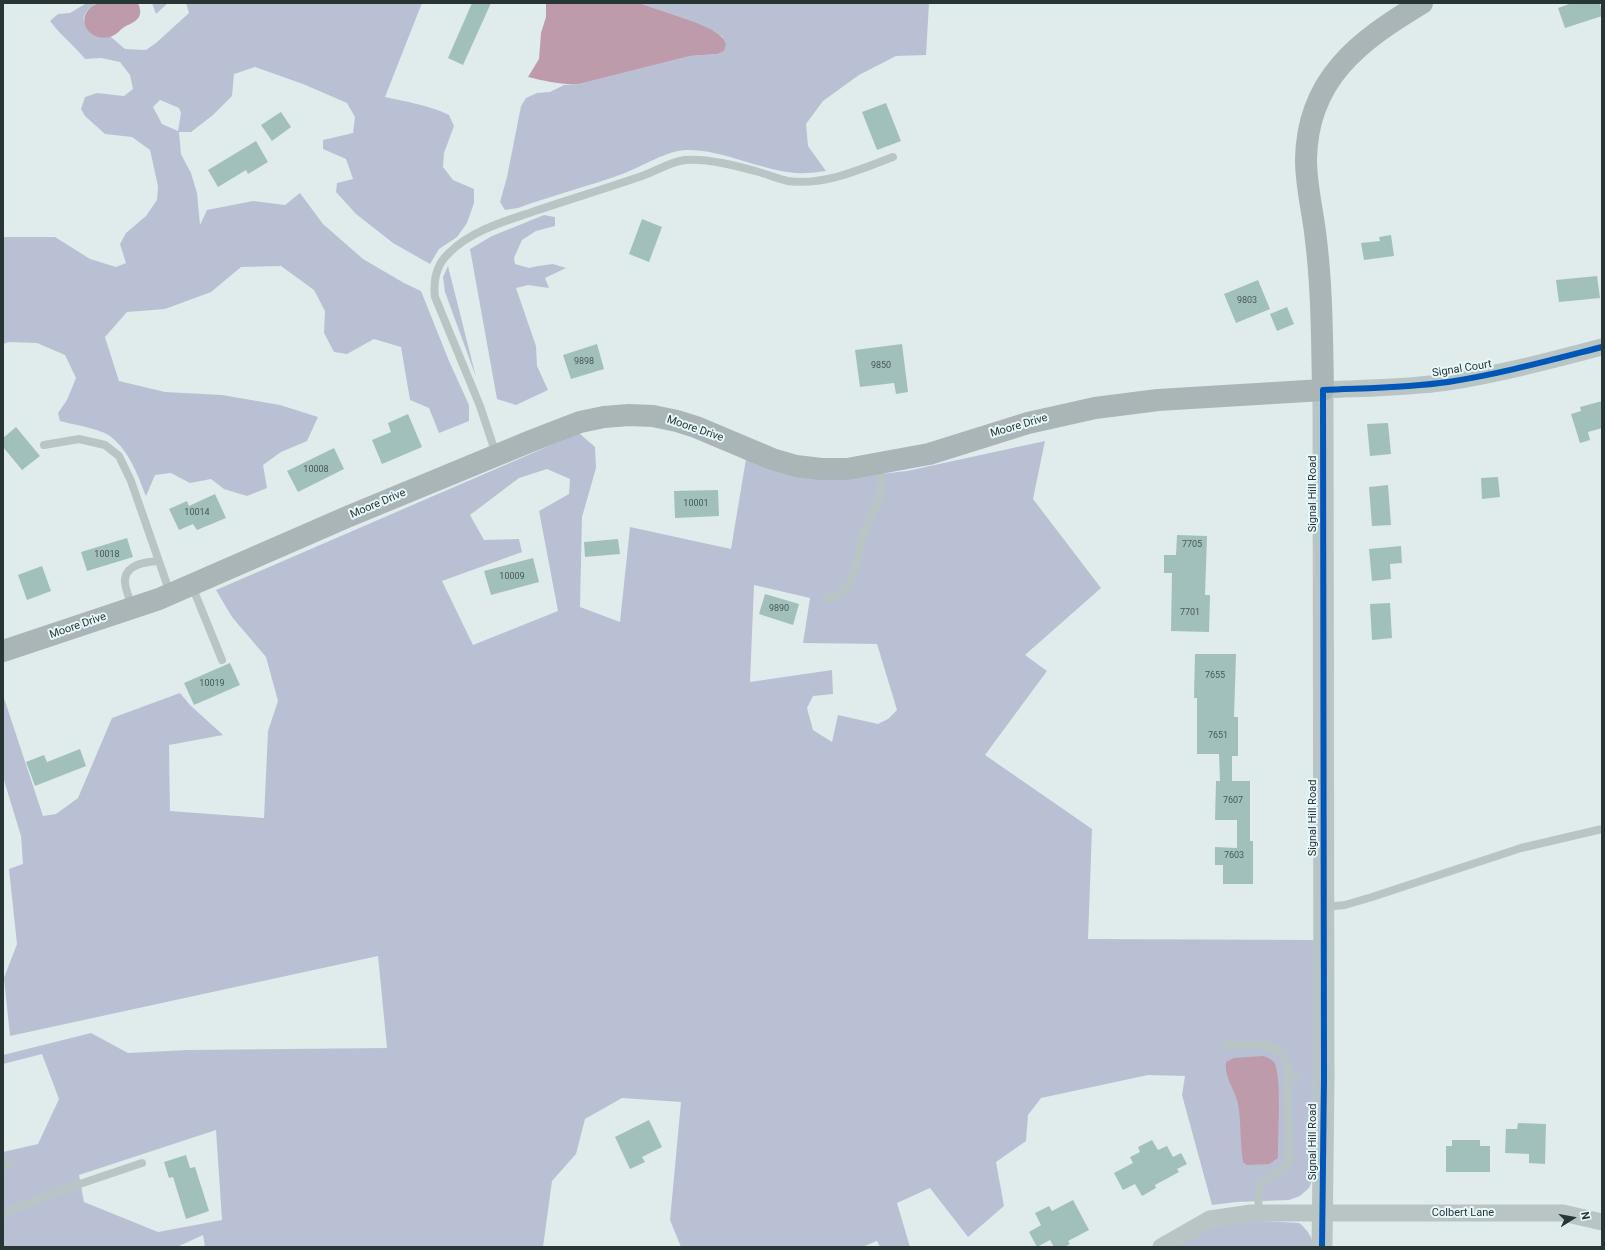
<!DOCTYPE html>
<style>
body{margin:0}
#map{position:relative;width:1605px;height:1250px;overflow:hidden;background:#e0ebec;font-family:Roboto,sans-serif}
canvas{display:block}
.frame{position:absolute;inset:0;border:4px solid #273635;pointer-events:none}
.north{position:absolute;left:1553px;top:1198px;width:40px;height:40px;-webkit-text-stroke:3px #e7f7fa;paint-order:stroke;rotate:79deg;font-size:11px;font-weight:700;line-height:16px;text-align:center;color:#273635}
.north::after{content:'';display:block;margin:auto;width:14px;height:18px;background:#273635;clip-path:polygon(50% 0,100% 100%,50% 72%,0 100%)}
</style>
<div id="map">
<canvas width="1605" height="1250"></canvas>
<div class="frame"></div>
<div class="north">N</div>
</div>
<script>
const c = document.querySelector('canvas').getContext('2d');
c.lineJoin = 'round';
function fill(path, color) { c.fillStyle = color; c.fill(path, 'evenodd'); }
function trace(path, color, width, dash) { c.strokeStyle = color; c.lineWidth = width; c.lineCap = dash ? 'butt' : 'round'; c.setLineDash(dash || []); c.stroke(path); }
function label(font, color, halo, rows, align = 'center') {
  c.font = font + ' Roboto,sans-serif'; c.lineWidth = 4; c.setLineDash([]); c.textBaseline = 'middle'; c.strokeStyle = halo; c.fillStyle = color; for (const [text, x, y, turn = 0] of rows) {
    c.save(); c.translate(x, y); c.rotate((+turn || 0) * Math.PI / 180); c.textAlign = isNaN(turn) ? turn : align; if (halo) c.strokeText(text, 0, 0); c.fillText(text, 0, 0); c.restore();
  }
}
fill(new Path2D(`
 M96 3C83 12 78 21 93 31 99 36 102 37 111 37L125 49 146 50 156 43 189 13 186 3H422L385 97C407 102 429 105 449 115L454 126 444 153 443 167 453 180 474 189V203L467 223 457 237 439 249 430 264 393 243 356 214 336 192 337 183 353 179 346 159 323 149V140L353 133 355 117 347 103 303 84 255 67 234 74 232 96 213 115 191 132H179L181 154 191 173 197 193 200 225 207 210 253 201 285 205 300 193 323 224 363 259 404 283 421 291 449 361 469 405V421L439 433 429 408 410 400 401 347 374 339 347 354 334 352 324 333 325 311 314 290 281 266 241 267 211 292 165 309 127 312 105 337 119 381 165 392 222 395 280 405 318 417 307 441 281 452 263 465 267 488 247 496 224 489 211 479 190 483 171 473 155 475 146 496C137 474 130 452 110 436 101 429 71 424 60 421L58 413 67 400 76 378 65 355 37 343 9 342 3 344V237H55L90 259 116 267 126 263 120 244 126 233 146 216 157 200 158 186 150 150 132 137 105 134 85 116 81 109 85 97 97 93 124 96 133 89 130 75 120 62 101 58 85 59C74 45 60 35 50 21L58 14 70 13 85 4ZM160 100 179 108 181 113 178 131 162 124 153 107Z
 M152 3H168L156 14Z
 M639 3H929L926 55 896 56 859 75 823 101 806 124 808 146 826 171C817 172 806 174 796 173 759 170 725 150 687 150 668 150 643 166 625 173 590 186 553 195 518 208L505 210 500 202 507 177 521 106 526 98 537 93 550 92 564 85 579 84 690 56 717 54 723 37 695 22Z
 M544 215 555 217V226L536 231 522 240 514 258 515 264 529 268 538 266 553 264 566 268 545 278 549 288 528 285 516 288 536 346 537 366 548 390 516 405 497 399 470 249 492 236Z
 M448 266 476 377 445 292 443 277Z
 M579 433 595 447 596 468 582 517 580 607 620 622 630 527 731 549 746 459 835 479 907 471 1045 441 1033 499 1101 588 1025 655 1047 671 985 755 1092 829 1088 939 1315 940 1313 1178 1309 1188 1300 1196 1289 1200 1236 1202 1212 1205 1182 1095 1185 1076 1148 1075 1041 1098 1028 1115 1026 1141 996 1162 1004 1206 968 1237 930 1188 897 1203 910 1247H880L877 1241 862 1247H681L670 1220 681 1102 622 1098 585 1119 576 1154 552 1181 543 1247H205L203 1235 177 1247H3V1152L38 1144 59 1099 42 1054 3 1064V1055L91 1033 128 1053 187 1050 387 1048 378 956 10 1036 4 978 17 944 9 869 23 864 21 836 3 777V695L43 816 56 814 78 798 112 718 180 693 190 705 223 735 169 745 170 811 264 818 268 731 278 701 266 657 232 617 216 590ZM547 469 570 479 569 494 539 511 558 611 473 645 442 581 522 552 519 539 484 540 470 515 519 478ZM754 585 810 598 803 643 877 644 897 710 888 719 878 724 838 715 832 742 813 730 807 708 813 696 833 694 832 670 750 682ZM216 1130 222 1220 158 1232 84 1202 79 1175Z
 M1244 1220 1299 1223C1307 1229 1312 1237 1314 1247H1176L1211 1226Z`), '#bac0d4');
fill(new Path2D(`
 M98 3H138C144 17 137 21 126 26 120 29 117 35 110 37 87 43 72 14 98 3Z
 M546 3H639L695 22 712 30 722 37 726 44 724 51 717 54 690 56 579 84C561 85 545 81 528 77L539 59 541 33 546 17Z
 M1263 1056C1267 1057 1271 1059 1274 1062 1282 1073 1278 1141 1278 1158L1269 1164 1247 1165 1243 1162 1242 1154C1240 1138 1241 1120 1238 1104 1235 1089 1224 1078 1226 1062L1234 1058Z`), '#be9baa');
fill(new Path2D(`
 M472 3H491L463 65 448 58Z
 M1572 3H1600L1602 16 1565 28 1558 8Z
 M886 103 901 141 877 150 862 112Z
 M281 112 291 127 272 141 261 125Z
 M256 141 268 162 248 174 246 170 218 187 208 170Z
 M642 219 662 227 649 262 629 254Z
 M1391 235 1394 256 1364 260 1361 243 1380 241 1379 237Z
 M1597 276 1600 298 1559 302 1556 280Z
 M1258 280 1270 309 1236 323 1224 294Z
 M1287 307 1294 324 1277 331 1270 314Z
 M597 344 604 369 571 379 563 355Z
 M902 344 908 392 896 394 894 383 860 387 855 350Z
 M1602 401V428L1588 432 1590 440 1580 443 1571 414 1581 411 1580 407Z
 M408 414 422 447 382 464 372 440 391 432 388 423Z
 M1388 423 1391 454 1370 456 1367 424Z
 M16 427 40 456 22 470 3 447V438Z
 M334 448 344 469 298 492 287 471Z
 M1498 477 1500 497 1482 499 1481 478Z
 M1388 485 1391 525 1372 526 1369 487Z
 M718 490 719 516 675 518 674 491Z
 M215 494 226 518 197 530 193 524 179 530 169 509 187 501 189 506Z
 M1177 535 1207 536 1205 595H1210L1209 632 1171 631 1172 573H1164V555H1176Z
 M127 538 133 557 87 571 81 552Z
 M618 539 620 554 585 557 584 542Z
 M1401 546 1402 563 1390 564 1391 579 1372 581 1369 549Z
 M533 558 539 582 491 595 484 571Z
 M42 566 51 591 27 600 18 575Z
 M765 594 799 604 793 625 759 614Z
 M1390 603 1392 638 1372 640 1370 604Z
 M1195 654H1236L1234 717H1238V756H1232V781H1250V841H1253V884H1223V865H1215V847L1237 848V820H1215L1216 781H1220L1219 754H1197V698H1194Z
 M230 663 240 685 194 705 184 683Z
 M80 749 86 766 35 786 26 762 44 755 47 762Z
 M649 1120 662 1147 642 1157 645 1162 630 1169 615 1137Z
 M1518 1123 1546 1124 1545 1164 1529 1163V1154L1505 1153 1506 1129H1517Z
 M1152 1140 1158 1150 1167 1146 1173 1157 1181 1153 1187 1164 1177 1169 1179 1172 1155 1185 1156 1188 1142 1196 1135 1184 1123 1190 1114 1173 1133 1163 1130 1157 1140 1152 1138 1147Z
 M1452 1140H1480V1146H1490V1172H1446V1146H1452Z
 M186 1155 190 1168 195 1167 209 1211 186 1219 173 1177 169 1178 164 1162Z
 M1073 1200 1089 1230 1068 1241 1070 1244 1064 1247H1054L1050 1240 1037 1247 1029 1232 1041 1225 1035 1213 1049 1206 1052 1211Z`), '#a1c0bc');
trace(new Path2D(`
 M44 445 79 439 105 445 119 456 131 481 170 593
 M496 454 480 406 435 297C433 280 436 265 449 253 472 230 506 221 535 211 571 199 607 188 642 176 657 171 669 162 685 160 707 158 737 166 759 172 769 175 778 179 788 181 825 186 860 169 893 157
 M192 586 222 660
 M829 599C859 589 855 559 863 535 872 505 887 501 878 465
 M132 607C130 599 124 588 125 579 127 564 146 562 158 561
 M1324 907 1345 905 1372 897 1521 848 1602 829
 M1226 1045C1248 1045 1282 1038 1288 1067L1289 1160 1284 1168 1260 1184 1258 1194 1259 1212
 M1288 1076 1297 1077
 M3 1165 11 1163
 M3 1213 59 1191 142 1163`), '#b9c5c5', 8);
trace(new Path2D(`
 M1323 390C1365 388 1406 388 1448 382 1500 374 1551 360 1602 347
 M1161 1247 1210 1219 1251 1213H1563L1602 1222`), '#b9c5c5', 17);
trace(new Path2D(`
 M1322 1247 1324 1079 1323 390`), '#b9c5c5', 21);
trace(new Path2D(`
 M3 651 159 599 347 517 531 441 580 422 604 417 629 415 653 416 677 421 696 427 772 459 796 466 821 469H847L929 454 1028 423 1095 408 1158 400 1323 390C1322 337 1322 284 1315 232 1312 208 1306 184 1306 160 1307 79 1359 41 1422 3`), '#a9b5b6', 22);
trace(new Path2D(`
 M1322 1247 1324 1079 1323 390C1365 388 1406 388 1448 382 1500 374 1551 360 1602 347`), '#0057b8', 6);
label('9px', '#465857', null, [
 ["9803",1247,301],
 ["9898",584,362],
 ["9850",881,366],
 ["10008",316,470],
 ["10001",696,504],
 ["10014",197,513],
 ["7705",1192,545],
 ["10018",107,555],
 ["10009",512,577],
 ["9890",779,609],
 ["7701",1190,613],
 ["7655",1215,676],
 ["10019",212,684],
 ["7651",1218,736],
 ["7607",1233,801],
 ["7603",1234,856]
]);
label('11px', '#273635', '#e7f7fa', [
 ["Signal Court",1462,369,-9],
 ["Moore Drive",1019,426,-16],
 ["Moore Drive",695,429,19],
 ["Signal Hill Road",1313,494,-90],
 ["Moore Drive",378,504,-23],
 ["Moore Drive",78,626,-19],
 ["Signal Hill Road",1313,818,-90],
 ["Signal Hill Road",1313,1142,-90],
 ["Colbert Lane",1463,1213]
]);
</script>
